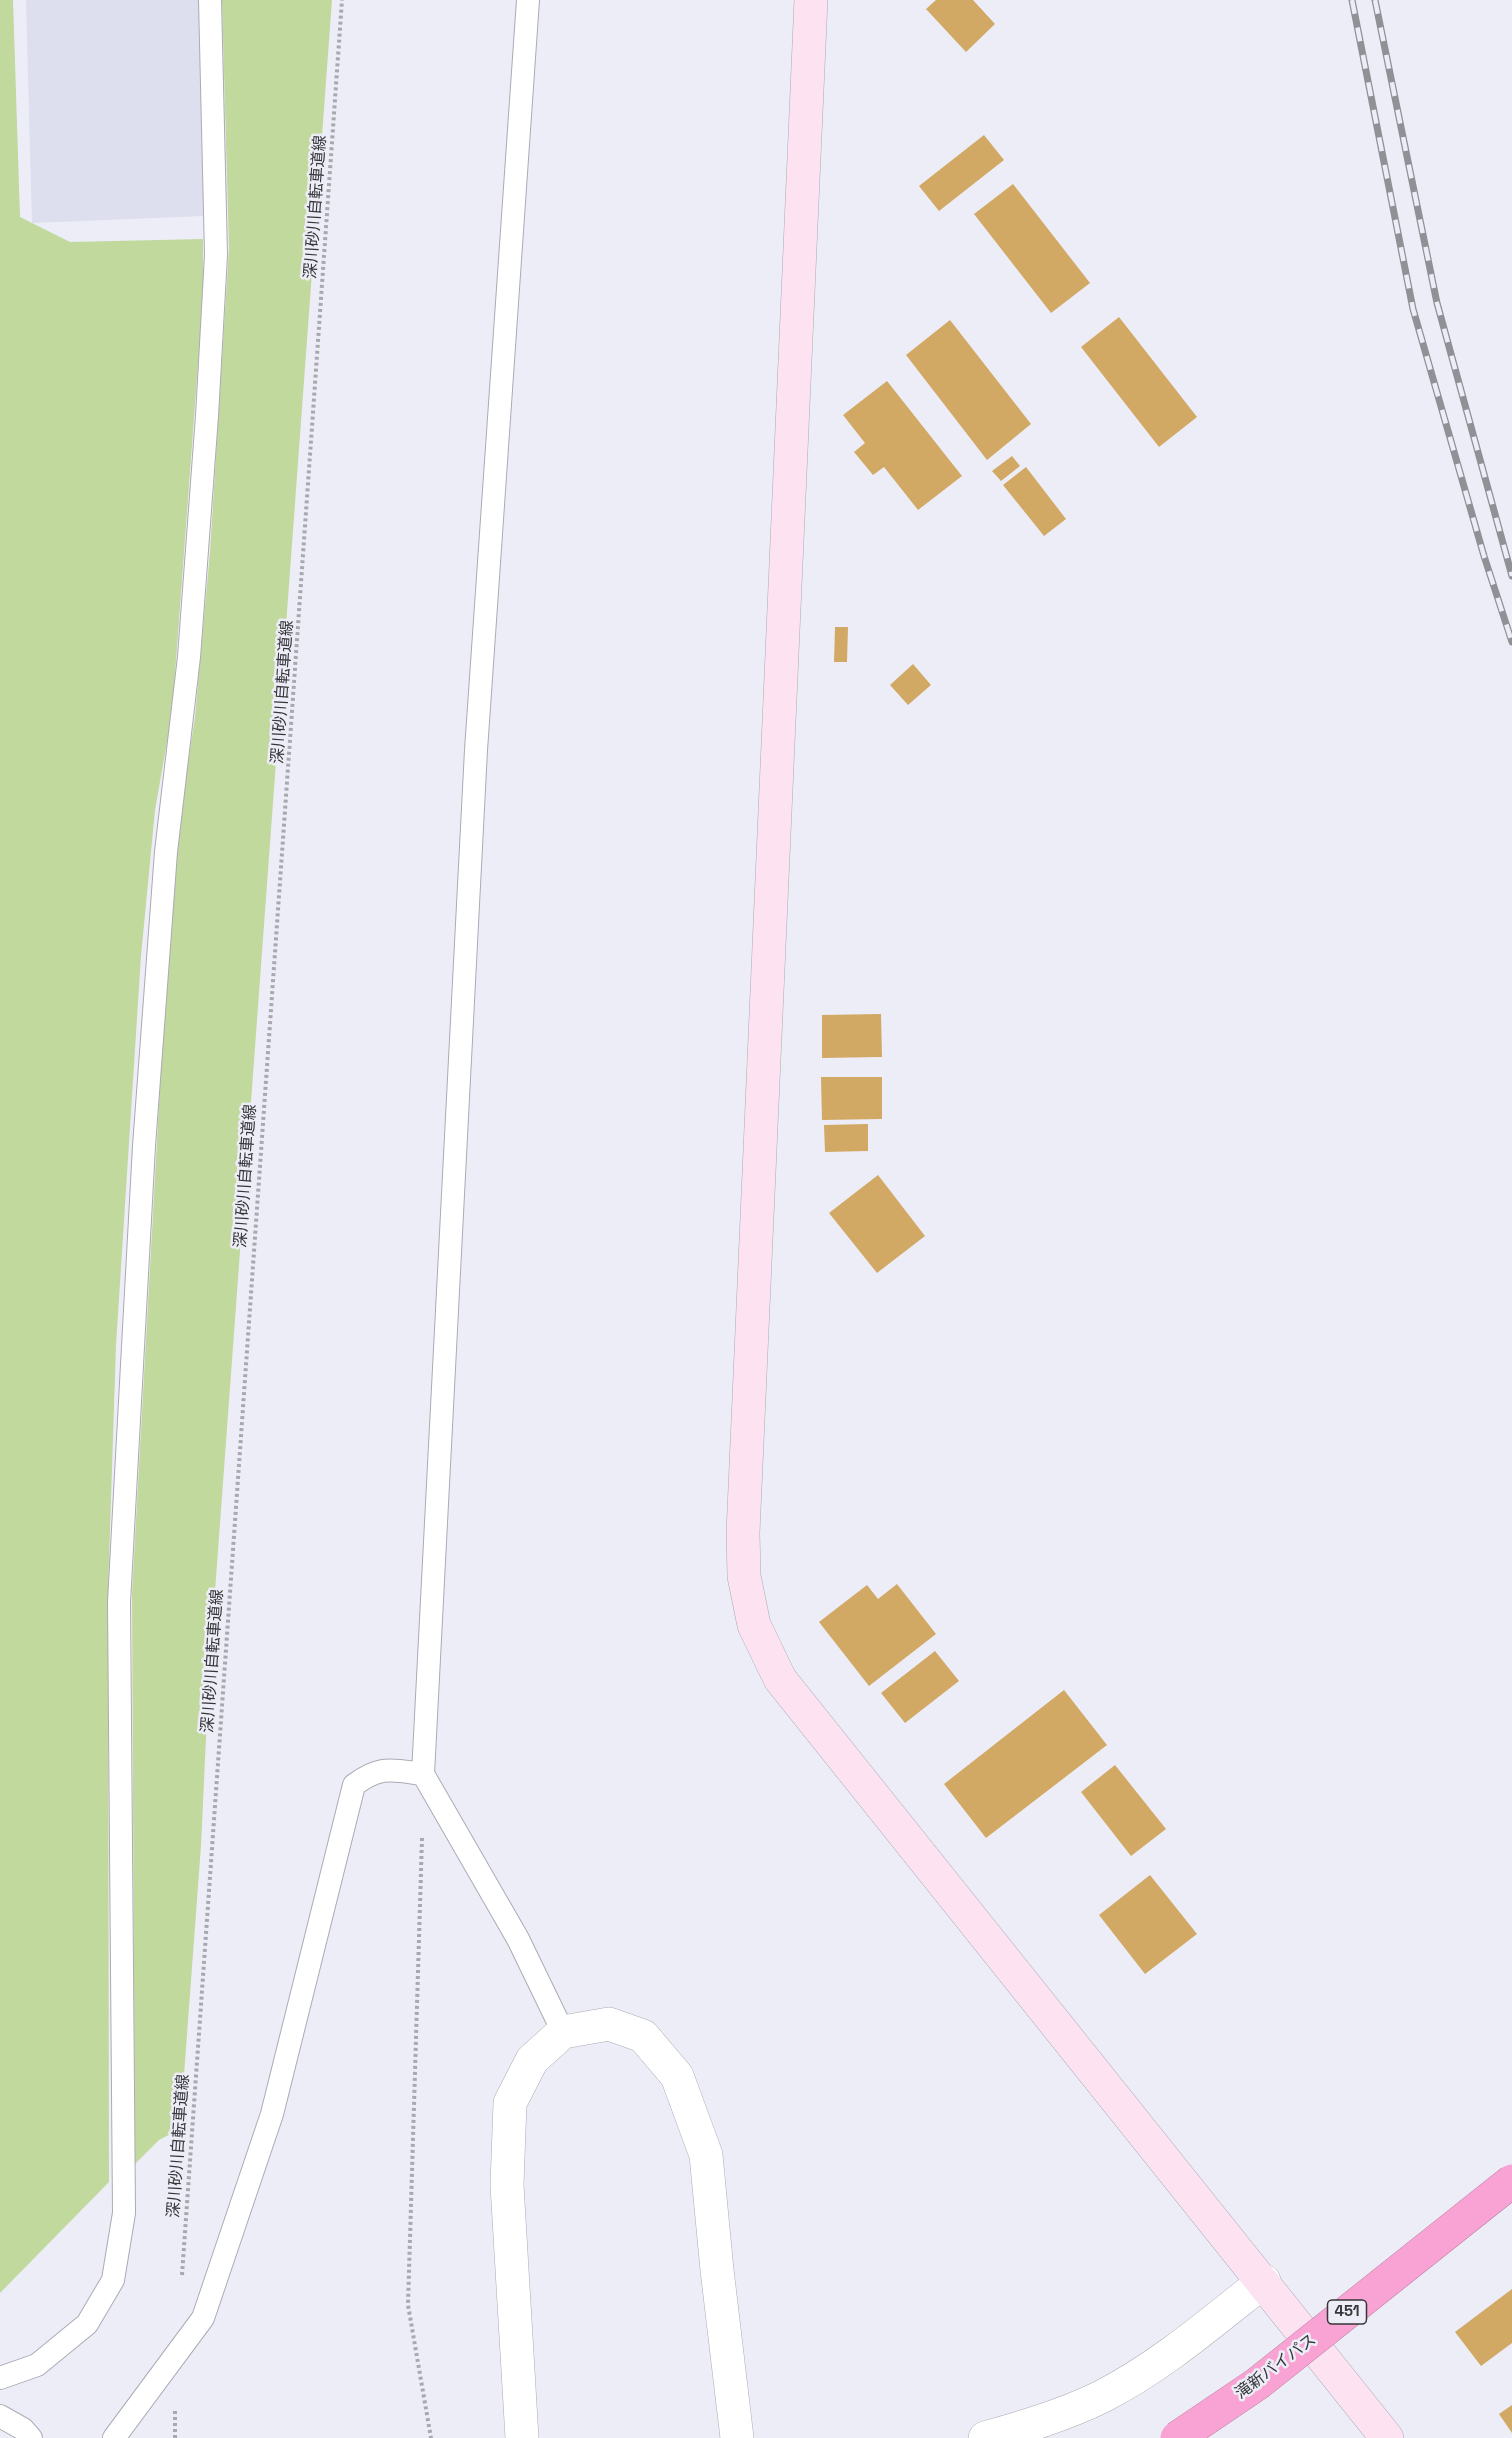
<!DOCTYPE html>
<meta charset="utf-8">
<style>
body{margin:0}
canvas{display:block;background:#ededf7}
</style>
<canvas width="1512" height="2438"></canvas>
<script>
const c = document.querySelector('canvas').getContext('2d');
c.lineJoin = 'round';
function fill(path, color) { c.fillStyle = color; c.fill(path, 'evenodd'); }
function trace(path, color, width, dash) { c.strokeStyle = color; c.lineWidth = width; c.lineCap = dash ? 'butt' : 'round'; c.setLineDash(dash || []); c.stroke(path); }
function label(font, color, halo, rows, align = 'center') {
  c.font = font + ' "Space Grotesk","Noto Sans JP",sans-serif'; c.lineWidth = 5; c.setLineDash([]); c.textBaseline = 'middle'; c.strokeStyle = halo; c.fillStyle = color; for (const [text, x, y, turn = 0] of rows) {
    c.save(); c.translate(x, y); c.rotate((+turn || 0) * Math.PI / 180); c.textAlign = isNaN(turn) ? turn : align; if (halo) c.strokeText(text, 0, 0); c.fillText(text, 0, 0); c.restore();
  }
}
fill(new Path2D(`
 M26 0H222L227 215 32 223Z`), '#dddeee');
fill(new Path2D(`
 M0 0H13L20 217 70 242 203 239V297L172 714 155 810 141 956 116 1345 108 1591 109 2182 0 2293Z
 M222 0H332L209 1673 201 1846 180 2129 159 2140 135 2164 132 1593 167 960 180 815 195 717 210 552 229 248Z`), '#c1d99d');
fill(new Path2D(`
 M936 0H973L995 24 966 52 926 9Z
 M984 135 1004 160 939 211 919 186Z
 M1013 184 1090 283 1051 313 974 214Z
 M1119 317 1197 417 1159 447 1081 347Z
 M950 320 1031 424 987 460 906 355Z
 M887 381 962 476 918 510 884 467 873 475 854 452 865 443 843 415Z
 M1012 456 1020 466 1001 481 992 471Z
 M1026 467 1066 519 1044 536 1003 485Z
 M835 627H848L847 662H834Z
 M913 664 931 685 908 705 890 685Z
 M881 1014 882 1057 822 1058V1015Z
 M821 1077H882V1119L822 1120Z
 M868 1124V1151L825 1152 824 1125Z
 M878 1175 925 1236 877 1273 829 1213Z
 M897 1584 936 1634 869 1686 819 1622 867 1585 878 1599Z
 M935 1651 959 1681 905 1723 881 1693Z
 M1064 1690 1107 1745 986 1838 944 1784Z
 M1115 1765 1166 1829 1131 1856 1081 1792Z
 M1150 1875 1197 1934 1145 1974 1099 1915Z
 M1512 2289V2343L1481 2366 1455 2332Z
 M1512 2405V2433L1499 2414Z`), '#d1a964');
const lane = new Path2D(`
 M528 0 476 750 423 1774 518 1939 563 2032
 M0 2378 37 2365 87 2324 113 2280 124 2213 119 1602 144 1146 166 852 189 657 207 416 216 255 210 0
 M0 2416 23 2429 31 2438
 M114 2438 203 2318 272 2114 354 1785C381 1765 392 1770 423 1774`);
const street = new Path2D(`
 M522 2438 507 2185 510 2103 532 2060 563 2032 609 2024 643 2036 677 2076 706 2155 717 2270 737 2438
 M985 2438C1024 2427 1064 2415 1101 2397 1160 2367 1212 2322 1264 2281`);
const secondary = new Path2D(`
 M811 0 743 1533 744 1576 754 1625 780 1679 1387 2438`);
trace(lane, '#aaabb4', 24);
trace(street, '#aaabb4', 34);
trace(secondary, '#aaabb4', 34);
trace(new Path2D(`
 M422 1838 408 2305 431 2438
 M182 2275 342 0
 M175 2438V2409`), '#a8a8af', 4, [3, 3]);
trace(lane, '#fff', 22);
trace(street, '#fff', 33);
trace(secondary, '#fde3f2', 33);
const rail = new Path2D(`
 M1352 0 1413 309 1484 556 1512 642
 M1375 0 1437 303 1512 576`);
trace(rail, '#909097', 7);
trace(rail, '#ededf7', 4.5, [14]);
const highwayBridge = new Path2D(`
 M1177 2438 1257 2384 1512 2181`);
trace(highwayBridge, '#b47d9d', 34, []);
trace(highwayBridge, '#f8a3d3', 33);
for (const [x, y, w] of [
 [1347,2312,39]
]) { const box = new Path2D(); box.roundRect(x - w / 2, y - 12, w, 24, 4.5); c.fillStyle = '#ededf7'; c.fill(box); trace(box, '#36363a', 1.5); }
label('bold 15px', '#36363a', null, [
 ["451",1347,2312]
]);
label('16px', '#36363a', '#ededf7', [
 ["深川砂川自転車道線",316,207,-86],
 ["深川砂川自転車道線",283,692,-86],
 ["深川砂川自転車道線",246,1176,-86],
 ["深川砂川自転車道線",213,1661,-86],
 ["深川砂川自転車道線",179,2146,-86],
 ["滝新バイパス",1276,2367,-37]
]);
</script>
